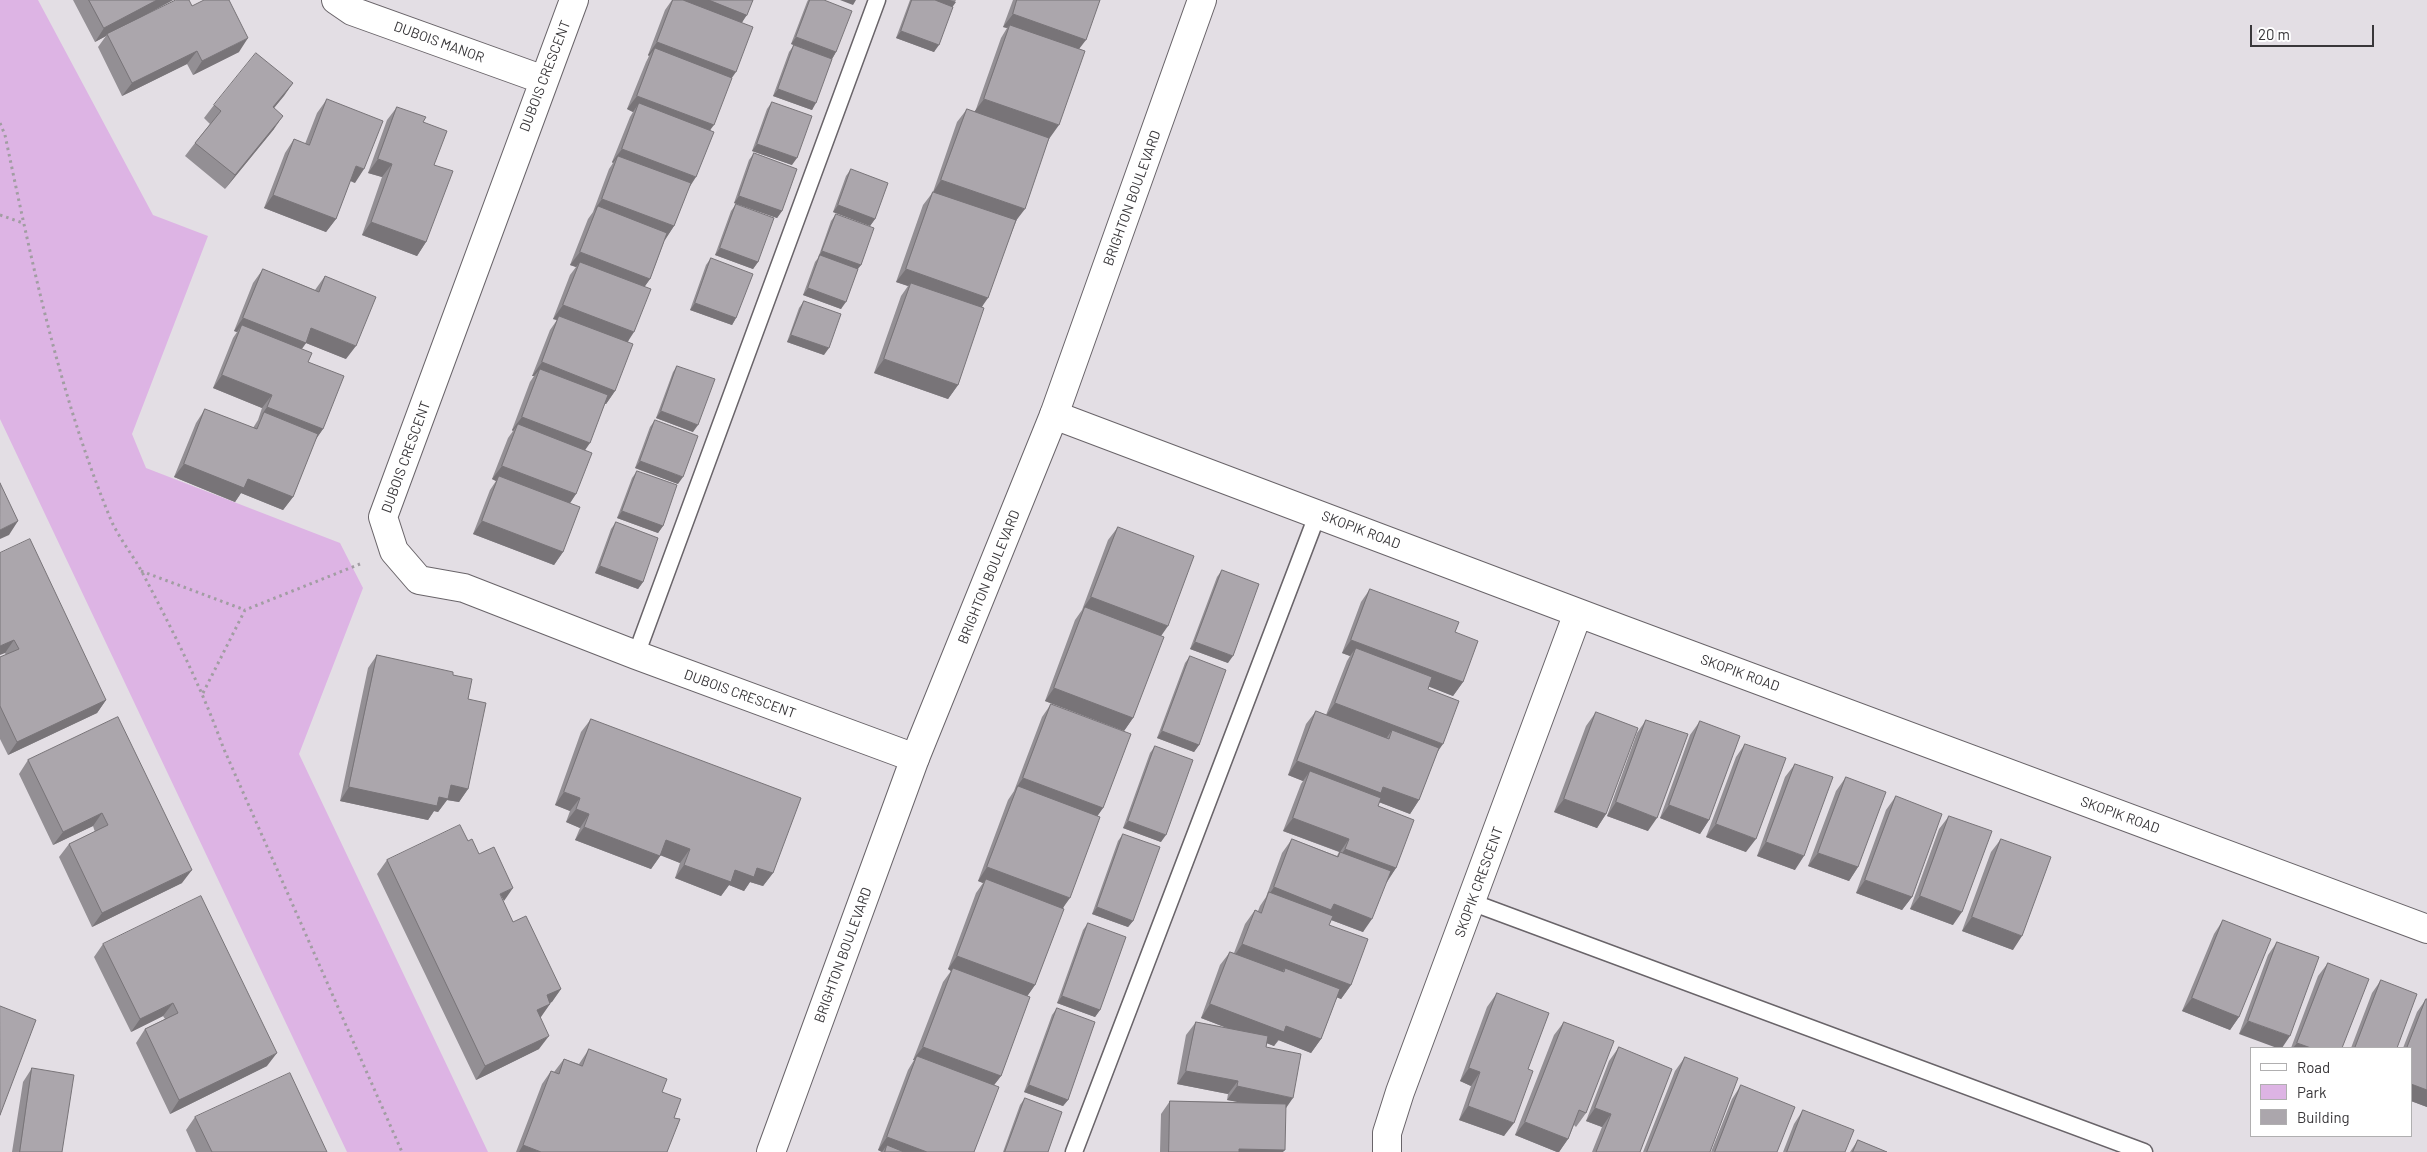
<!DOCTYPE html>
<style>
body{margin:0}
#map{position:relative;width:2427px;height:1152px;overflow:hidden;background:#e3dee4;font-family:Barlow,sans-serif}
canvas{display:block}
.legend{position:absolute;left:2250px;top:1047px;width:162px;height:90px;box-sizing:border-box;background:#fff;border:1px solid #b0afb0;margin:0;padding:6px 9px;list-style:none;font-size:15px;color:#39373a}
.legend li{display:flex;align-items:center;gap:10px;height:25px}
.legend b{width:25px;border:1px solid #b0afb0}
.scale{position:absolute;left:2250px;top:25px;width:124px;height:22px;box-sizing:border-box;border:2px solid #39373a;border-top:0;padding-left:6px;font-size:15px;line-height:18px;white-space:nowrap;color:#39373a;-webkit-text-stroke:4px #fff;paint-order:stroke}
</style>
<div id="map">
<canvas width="2427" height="1152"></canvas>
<ul class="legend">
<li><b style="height:6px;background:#fff"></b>Road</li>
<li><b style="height:14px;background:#ddb4e4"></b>Park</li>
<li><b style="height:14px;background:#aba6ac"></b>Building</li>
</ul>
<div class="scale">20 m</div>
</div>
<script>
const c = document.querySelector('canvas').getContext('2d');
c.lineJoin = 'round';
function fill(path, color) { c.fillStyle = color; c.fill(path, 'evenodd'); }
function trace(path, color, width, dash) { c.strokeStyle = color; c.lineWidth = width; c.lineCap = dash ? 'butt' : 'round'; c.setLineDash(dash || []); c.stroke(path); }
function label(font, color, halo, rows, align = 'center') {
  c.font = font + ' Barlow,sans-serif'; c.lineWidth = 4; c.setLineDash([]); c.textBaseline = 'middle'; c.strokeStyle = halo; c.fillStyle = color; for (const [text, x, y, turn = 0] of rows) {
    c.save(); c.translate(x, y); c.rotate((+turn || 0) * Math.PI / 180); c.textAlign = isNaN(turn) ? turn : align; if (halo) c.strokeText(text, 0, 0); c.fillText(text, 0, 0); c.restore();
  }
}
fill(new Path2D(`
 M0 0H38L153 215 208 236 132 434 146 468 340 543 363 588 299 754 488 1152H347L0 419Z`), '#ddb4e4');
const lane = new Path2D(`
 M636 655 877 0
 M1471 902 2144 1152
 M1074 1152 1318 513`);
const street = new Path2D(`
 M336 0 352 11 544 80
 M574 0 383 517 394 551 419 580 464 588 636 655 915 758
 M1054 415 1621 629 2427 929
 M1387 1152V1133L1400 1092 1578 613`);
const secondary = new Path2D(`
 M771 1152 915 758 1054 415 1202 0`);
trace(lane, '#696469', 19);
trace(street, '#696469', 30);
trace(secondary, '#696469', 30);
trace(new Path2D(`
 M0 123 5 135C32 264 60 397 111 520 119 538 132 554 142 572 172 629 201 686 223 747L402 1152
 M0 215 23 223
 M141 571 245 610
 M203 693 245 610 360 564`), '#a19da2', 3, [2.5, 4]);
trace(lane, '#fff', 16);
trace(street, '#fff', 28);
trace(secondary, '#fff', 28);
fill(new Path2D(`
 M73 0H173L142 17 192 6 239 52 193 75 187 64 122 96 98 47 106 36 95 42Z
 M672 0H753L742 23 731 78 710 131 674 226 665 239 650 279 645 286 628 342 615 391 606 404H605L585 450 576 494 569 503 563 552 554 565 473 534 490 490 496 481 492 479 508 438 513 431 512 430 530 382 534 376H532L550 330 557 320 553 319 570 275 576 267 570 265 588 219 593 212 609 169 613 163 612 162 630 117 633 112 627 109 646 62 649 56 648 55 665 10Z
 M808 0H824L836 52 832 59 812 110 773 96 789 52 794 45 791 44 807 2Z
 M910 0H956L952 7 934 52 896 38Z
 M1013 0H1100L1079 49 1049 139 982 307 958 385 948 399 874 373 901 296 908 286 896 282 923 205 933 192 957 122 967 109 975 112 1001 38 1007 28 1003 27Z
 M293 83 274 108V129L225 189 185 156 195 143 210 124 204 118 214 105Z
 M327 99 355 183 350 181 336 219 326 232 264 208 285 153 294 139 305 144 317 113Z
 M772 102 792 165 752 151 767 109Z
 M397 107 423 122 434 165 426 242 417 256 362 235 382 177 368 173 387 120Z
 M754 153 782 211 777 218 734 203 749 160Z
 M851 169 875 219 870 226 833 212 846 176Z
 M736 204 758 262 753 269 715 255 731 211Z
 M836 214 861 265 858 269 841 309 803 295 815 262 818 258 831 221Z
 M711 258 736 318 732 325 690 310 706 265Z
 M263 269 315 290 325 276 346 359 306 343 302 349 308 362 323 429 315 440 293 497 283 510 241 493 235 502 174 477 196 423 205 409 253 428 258 420 262 408 213 388 233 338 237 332 234 331 253 283Z
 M804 301 824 355 787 342 799 308Z
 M677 366 693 432 656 418 673 372Z
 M655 420 678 484 635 468 650 427Z
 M637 471 663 526 658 533 617 518 632 478Z
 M616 522 643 582 638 589 595 573 611 529Z
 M1118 527 1161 636 1133 718 1124 731 1045 701 1075 620 1082 610 1108 540Z
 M0 553 106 700 97 713 8 755 0 739V657L6 655 5 653Z
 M1222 570 1228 663 1190 649 1217 577Z
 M1370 589 1455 632 1463 682 1453 696 1429 686 1428 689 1438 750 1419 800 1410 814 1379 802 1378 806 1396 868 1386 882 1363 932 1331 920 1329 925 1351 985 1341 999 1337 997 1321 1039 1311 1053 1279 1040 1274 1046 1267 1043 1266 1047 1285 1109 1283 1152H1160L1161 1114 1170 1101 1240 1102 1227 1100 1228 1094 1177 1084 1186 1035 1196 1022 1227 1028 1201 1018 1220 965 1230 952 1234 953 1245 924 1255 910 1258 911 1260 906 1266 897 1282 853 1292 839 1337 856 1339 852 1283 831 1301 784 1303 781 1288 775 1306 724 1316 711 1326 715 1347 661 1350 656 1342 653 1361 602Z
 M377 655 453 675 468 699V789L459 802 447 800 438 812 434 811 428 820 340 801 368 668Z
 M1190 656 1199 745 1194 752 1157 738 1185 663Z
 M1051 704 1103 808 1097 816 1035 985 1027 996 1001 1076 994 1085 974 1152H882L878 1150 908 1070 914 1060H913L943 982 951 971 948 969 976 893 983 883 978 881 1008 800 1014 791 1042 717Z
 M1596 712 1606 814 1597 828 1554 812 1586 726Z
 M118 717 182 883 92 927 59 857 69 844 95 832 93 826 53 845 19 774 28 760Z
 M591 719 773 873 763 886 750 882 744 891 729 885 721 896 675 878 680 863 661 855 651 869 575 840 580 828 566 822 570 811 555 805 581 732Z
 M1646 720 1648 831 1607 816 1637 733Z
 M1700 721 1709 820 1700 834 1660 818 1690 735Z
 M1745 744 1746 852 1706 837 1736 757Z
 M1155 746 1161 842 1123 828 1150 753Z
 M1795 764V870L1757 856 1785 777Z
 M1846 777 1858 867 1849 881 1808 866 1836 791Z
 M1896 796 1912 897 1902 910 1856 893 1886 810Z
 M1949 816 1953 925 1910 909 1939 829Z
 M1123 834 1133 921 1128 927 1092 914 1118 841Z
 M2001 839 2013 950 1962 931 1991 852Z
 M468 841 503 902 513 922 561 989 540 1017 539 1049 476 1080 377 874 387 860Z
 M2223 920 2239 1017 2230 1030 2182 1011 2214 934Z
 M1088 923 1100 1010 1095 1017 1057 1003 1083 930Z
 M2277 942 2319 957 2239 1034 2268 955Z
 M103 944 267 1066 170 1114 136 1043 145 1029 165 1019 163 1016 131 1032 94 957Z
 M2328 963 2342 1048H2291L2318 976Z
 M2381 980 2397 1048H2351L2372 993Z
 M1497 993 1528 1069 1504 1136 1459 1120 1471 1086 1460 1081 1487 1007Z
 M2426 999H2427V1107L2411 1101V1048H2403L2417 1012Z
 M1057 1008 1068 1100 1063 1106 1024 1092 1052 1015Z
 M1564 1022 1586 1113 1576 1127 1574 1125 1568 1139 1559 1152H1557L1515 1135 1554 1035Z
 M1619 1047 1640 1152H1592L1602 1127 1586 1121 1609 1061Z
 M589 1049 662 1092 674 1118 667 1152H516L542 1084 551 1071 554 1072 564 1059 579 1064Z
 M1685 1057 1710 1152H1643L1675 1071Z
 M32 1068 62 1152H12L23 1082Z
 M1741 1085 1777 1152H1711L1732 1099Z
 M1025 1098 1048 1152H1003L1020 1105Z
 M1803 1110 1845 1152H1783L1794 1124Z
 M195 1117 327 1152H196L186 1130Z
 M1858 1140 1887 1152H1850Z`), '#938f94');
fill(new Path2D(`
 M157 0H173L108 35 107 34 106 36 95 42 104 28Z
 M673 0H709L747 15 738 28Z
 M840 0H856L853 5Z
 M926 0H950L956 2 951 9Z
 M1013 14 1086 40 1076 53 1010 25 1007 28 1003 27Z
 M901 31 939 45 934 52 896 38Z
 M796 37 836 52 832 59 791 44Z
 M248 38 239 52 193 75 202 61Z
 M657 42 736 72 727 85 655 48 649 56 648 55Z
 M197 51 187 64 122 96 132 83Z
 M293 83 284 96 264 120 273 107Z
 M778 89 816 103 812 110 773 96Z
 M637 96 714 125 704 138 639 103 633 112 627 109Z
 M984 99 1059 125 1049 139 974 112Z
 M283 116 274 129 225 189 235 175Z
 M757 144 797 158 792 165 752 151Z
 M622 149 696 177 687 191 618 156 613 163 612 162Z
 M378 159 392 164 382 177 368 173Z
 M356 166 364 169 355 183 347 179Z
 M941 180 1025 209 1015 222 932 194Z
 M273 195 336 219 326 232 264 208Z
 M739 196 782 211 777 218 734 203Z
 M602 199 674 226 665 240 598 206 593 212Z
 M838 205 875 219 870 226 833 212Z
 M371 222 426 242 417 256 362 235Z
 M720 248 758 262 753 269 715 255Z
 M822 251 861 265 856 271 820 255 818 257Z
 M580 252 650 279 640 293 580 262 576 267 570 265Z
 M906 269 988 298 979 311 911 283 908 286 896 282Z
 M808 288 846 302 841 309 803 295Z
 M695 303 736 318 732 325 690 310Z
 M563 305 634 332 625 346 559 316 557 320 553 319Z
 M243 318 311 328 356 346 346 359 306 343 296 356 242 325 237 332 234 331Z
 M791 335 829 348 824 355 787 342Z
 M884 359 958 385 948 399 874 373Z
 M542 362 615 391 606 404 537 377 540 369 534 376H532Z
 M222 375 272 395 262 408 213 388Z
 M267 407 323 429 314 442 264 412 258 420Z
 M661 411 698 425 693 432 656 418Z
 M522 417 590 443 581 456 518 424 513 431 512 430Z
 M640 461 683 477 678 484 635 468Z
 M184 464 248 479 293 497 283 510 241 493 235 502 174 477Z
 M502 466 576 494 567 508 499 476 496 481 492 479Z
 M622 511 663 526 658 533 617 518Z
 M18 521 9 535 0 539V530Z
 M482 521 563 552 554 565 473 534Z
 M600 566 643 582 638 589 595 573Z
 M1091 597 1168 626 1159 639 1084 607Z
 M14 640 5 653 0 655V646Z
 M1351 640 1463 682 1453 696 1352 657 1356 648 1350 656 1342 653Z
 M1195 642 1233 656 1228 663 1190 649Z
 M1054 688 1133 718 1124 731 1045 701Z
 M106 700 97 713 8 755 17 742Z
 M1335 703 1443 744 1434 757 1392 730 1386 739 1325 717Z
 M1162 731 1199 745 1194 752 1157 738Z
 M1297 761 1383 787 1419 800 1410 814 1376 801 1310 771 1303 781 1288 775Z
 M1023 778 1103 808 1094 821 1018 786 1014 791Z
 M451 785 468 789 459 802 447 800 438 812 434 811 428 820 340 801 349 787 439 797Z
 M564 792 580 798 570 811 555 805Z
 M1564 799 1606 814 1597 828 1554 812Z
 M1616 802 1657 818 1648 831 1607 816Z
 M1669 805 1709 820 1700 834 1660 818Z
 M576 809 589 814 580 828 566 822Z
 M102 813 93 826 53 845 63 832Z
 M1293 818 1349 839 1340 852 1283 831Z
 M1128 821 1166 835 1161 842 1123 828Z
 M1716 824 1756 839 1746 852 1706 837Z
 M584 827 660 856 651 869 575 840Z
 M666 840 690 849 680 863 657 854Z
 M1766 842 1804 856 1795 870 1757 856Z
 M1345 849 1396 868 1387 882 1336 862Z
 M1818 853 1858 867 1849 881 1808 866Z
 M684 865 735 870 757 868 773 873 763 886 750 882 744 891 729 885 721 896 675 878Z
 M987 867 1070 898 1060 912 986 879 983 883 978 881Z
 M192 870 182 883 92 927 102 913Z
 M1865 880 1912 897 1902 910 1856 893Z
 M1274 887 1334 904 1372 919 1363 932 1268 896Z
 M513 888 504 901 500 894Z
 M1920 896 1962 912 1953 925 1910 909Z
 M1097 907 1133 921 1128 927 1092 914Z
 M1972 917 2022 936 2013 950 1962 931Z
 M1242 944 1351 985 1341 999 1281 976 1284 972 1285 968 1280 975 1233 958Z
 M957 956 1035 985 1026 998 953 968 951 971 948 969Z
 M561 989 552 1002 537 1009 547 995Z
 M1062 996 1100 1010 1095 1017 1057 1003Z
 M2192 998 2239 1017 2230 1030 2182 1011Z
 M173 1003 163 1016 131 1032 140 1019Z
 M550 1004 541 1017 527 1024 537 1010Z
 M1210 1004 1286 1026 1321 1039 1311 1053 1278 1040 1274 1046 1201 1018Z
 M2248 1021 2290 1036 2282 1048H2277L2239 1034Z
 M549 1036 539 1049 476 1080 485 1066Z
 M2297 1043 2311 1048H2293Z
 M923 1047 1001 1076 991 1089 917 1056 914 1060H913Z
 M277 1053 267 1066 170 1114 179 1100Z
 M1469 1068 1480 1072 1471 1086 1460 1081Z
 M1186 1071 1238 1081 1228 1094 1177 1084Z
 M2411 1084 2427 1090V1107L2411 1101Z
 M1029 1085 1068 1100 1063 1106 1024 1092Z
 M1237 1086 1293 1098 1284 1111 1227 1100Z
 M1468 1106 1514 1123 1504 1136 1459 1120Z
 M1595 1108 1611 1114 1602 1127 1586 1121Z
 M1525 1122 1568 1139 1559 1152H1557L1515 1135Z
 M887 1137 927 1152H885L887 1145 882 1152 878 1150Z
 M523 1145 541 1152H519Z
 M1239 1149 1285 1150 1283 1152H1237Z`), '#787478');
const building = new Path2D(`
 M89 0H157L104 28Z
 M176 0H189L192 6 204 0H229L248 38 202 61 197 51 132 83 107 34Z
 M673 0H683L753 27 736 72 657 42Z
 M709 0H753L747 15Z
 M810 0H824L852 11 836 52 796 37Z
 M912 0H935L953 7 939 45 901 31Z
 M1017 0H1100L1086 40 1013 14Z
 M1010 25 1085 51 1059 125 984 99Z
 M794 45 832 59 816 103 778 89Z
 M655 48 732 78 714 125 637 96Z
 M256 53 293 83 273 107 283 116 235 175 195 143 221 111 214 105Z
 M327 99 383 121 364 169 356 166 336 219 273 195 294 139 309 145Z
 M772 102 812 116 797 158 757 144Z
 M639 103 714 132 696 177 622 149Z
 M397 107 426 117 423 122 447 131 434 165 453 171 426 242 371 222 392 164 378 159Z
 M967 109 1049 138 1025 209 941 180Z
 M754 153 797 169 782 211 739 196Z
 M618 156 691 183 674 226 602 199Z
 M851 169 888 183 875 219 838 205Z
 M933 192 1016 220 988 298 906 269Z
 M736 204 774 218 758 262 720 248Z
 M598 206 667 233 650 279 580 252Z
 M836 214 874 228 861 265 822 251Z
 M820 255 858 269 846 302 808 288Z
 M711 258 753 274 736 318 695 303Z
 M580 262 651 289 634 332 563 305Z
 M263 269 319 292 325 276 376 297 356 346 311 328 306 343 243 318Z
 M911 283 984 308 958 385 884 359Z
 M804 301 841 314 829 348 791 335Z
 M559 316 633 344 615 391 542 362Z
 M242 325 312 353 308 362 344 376 323 429 267 407 272 395 222 375Z
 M677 366 715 379 698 425 661 411Z
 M540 369 608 395 590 443 522 417Z
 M205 409 257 429 264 412 318 434 293 497 248 479 244 488 184 464Z
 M655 420 698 436 683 477 640 461Z
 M518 424 592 453 576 494 502 466Z
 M637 471 677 485 663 526 622 511Z
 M499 476 580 507 563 552 482 521Z
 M0 483 18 521 0 530Z
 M616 522 658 538 643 582 600 566Z
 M1118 527 1194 556 1168 626 1091 597Z
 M30 539 106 700 17 742 0 706V657L19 649 14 640 0 646V553Z
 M1222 570 1259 584 1233 656 1195 642Z
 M1370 589 1459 622 1455 632 1478 641 1463 682 1351 640Z
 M1085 607 1164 637 1133 718 1054 688Z
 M1356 648 1432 677 1428 689 1459 701 1443 744 1335 703Z
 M377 655 453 672V675L472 679 468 699 486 703 468 789 451 785 448 799 439 797 437 806 349 787Z
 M1190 656 1226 670 1199 745 1162 731Z
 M1051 704 1131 734 1103 808 1023 778Z
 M1316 711 1389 739 1392 730 1439 748 1419 800 1383 787 1381 793 1297 761Z
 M1596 712 1638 728 1606 814 1564 799Z
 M118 717 192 870 102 913 69 844 108 825 102 813 63 832 28 760Z
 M591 719 801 798 773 873 757 868 754 877 735 870 731 882 684 865 690 849 666 840 660 856 584 827 589 814 576 809 580 798 564 792Z
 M1646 720 1688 734 1657 818 1616 802Z
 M1700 721 1740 736 1709 820 1669 805Z
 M1745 744 1786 758 1756 839 1716 824Z
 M1155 746 1193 760 1166 835 1128 821Z
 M1795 764 1833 777 1804 856 1766 842Z
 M1310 771 1381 798 1378 806 1414 820 1396 868 1345 849 1349 839 1293 818Z
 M1846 777 1886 792 1858 867 1818 853Z
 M1018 786 1100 817 1070 898 987 867Z
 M1896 796 1942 814 1912 897 1865 880Z
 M1949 816 1992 831 1962 912 1920 896Z
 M460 825 468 841 472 839 479 854 494 847 513 888 500 894 513 922 526 916 561 989 547 995 550 1004 537 1010 549 1036 485 1066 387 860Z
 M1123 834 1160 847 1133 921 1097 907Z
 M1292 839 1338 857 1340 852 1391 871 1372 919 1334 904 1331 910 1274 887Z
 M2001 839 2051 857 2022 936 1972 917Z
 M986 879 1064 909 1035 985 957 956Z
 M1269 892 1333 916 1329 925 1368 939 1351 985 1242 944 1255 910 1261 913Z
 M201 896 277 1053 179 1100 145 1029 178 1013 173 1003 140 1019 103 944Z
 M2223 920 2271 939 2239 1017 2192 998Z
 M1088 923 1126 937 1100 1010 1062 996Z
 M2277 942 2319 957 2290 1036 2248 1021Z
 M1230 952 1284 972 1285 968 1340 989 1321 1039 1286 1026 1284 1032 1210 1004Z
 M2328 963 2369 979 2342 1048H2311L2297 1043Z
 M953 968 1030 997 1001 1076 923 1047Z
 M2381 980 2417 994 2397 1048H2355Z
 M1497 993 1549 1013 1528 1069 1533 1071 1514 1123 1468 1106 1480 1072 1469 1068Z
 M2426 999H2427V1090L2411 1084V1048H2407Z
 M0 1006 36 1020 0 1115Z
 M1057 1008 1095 1022 1068 1100 1029 1085Z
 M1196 1022 1268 1036 1266 1047 1301 1054 1293 1098 1237 1086 1238 1081 1186 1071Z
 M1564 1022 1614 1041 1586 1113 1579 1110 1568 1139 1525 1122Z
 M1619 1047 1672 1069 1640 1152H1596L1611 1114 1595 1108Z
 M589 1049 667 1079 662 1092 681 1099 674 1118 680 1119 667 1152H541L523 1145 551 1071 559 1074 564 1059 582 1066Z
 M917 1056 999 1087 974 1152H927L887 1137Z
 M1685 1057 1738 1078 1710 1152H1647Z
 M32 1068 74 1075 62 1152H20Z
 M290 1073 327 1152H212L195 1117Z
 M1741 1085 1795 1107 1777 1152H1715Z
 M1025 1098 1062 1112 1048 1152H1005Z
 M1170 1101 1286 1104 1285 1150 1239 1149V1152H1169Z
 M1803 1110 1854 1130 1845 1152H1787Z
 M1858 1140 1887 1152H1853Z
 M887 1145 904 1152H885Z`);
fill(building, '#aba6ac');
trace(building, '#787478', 1);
label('14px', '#39373a', '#fff', [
 ["DUBOIS MANOR",439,42,20],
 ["DUBOIS CRESCENT",545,76,-69],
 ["BRIGHTON BOULEVARD",1132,198,-70],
 ["DUBOIS CRESCENT",406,457,-70],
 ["SKOPIK ROAD",1361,530,21],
 ["BRIGHTON BOULEVARD",989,577,-68],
 ["SKOPIK ROAD",1740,673,20],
 ["DUBOIS CRESCENT",740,694,20],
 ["SKOPIK ROAD",2120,815,20],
 ["SKOPIK CRESCENT",1479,882,-70],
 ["BRIGHTON BOULEVARD",843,955,-70]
]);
</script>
